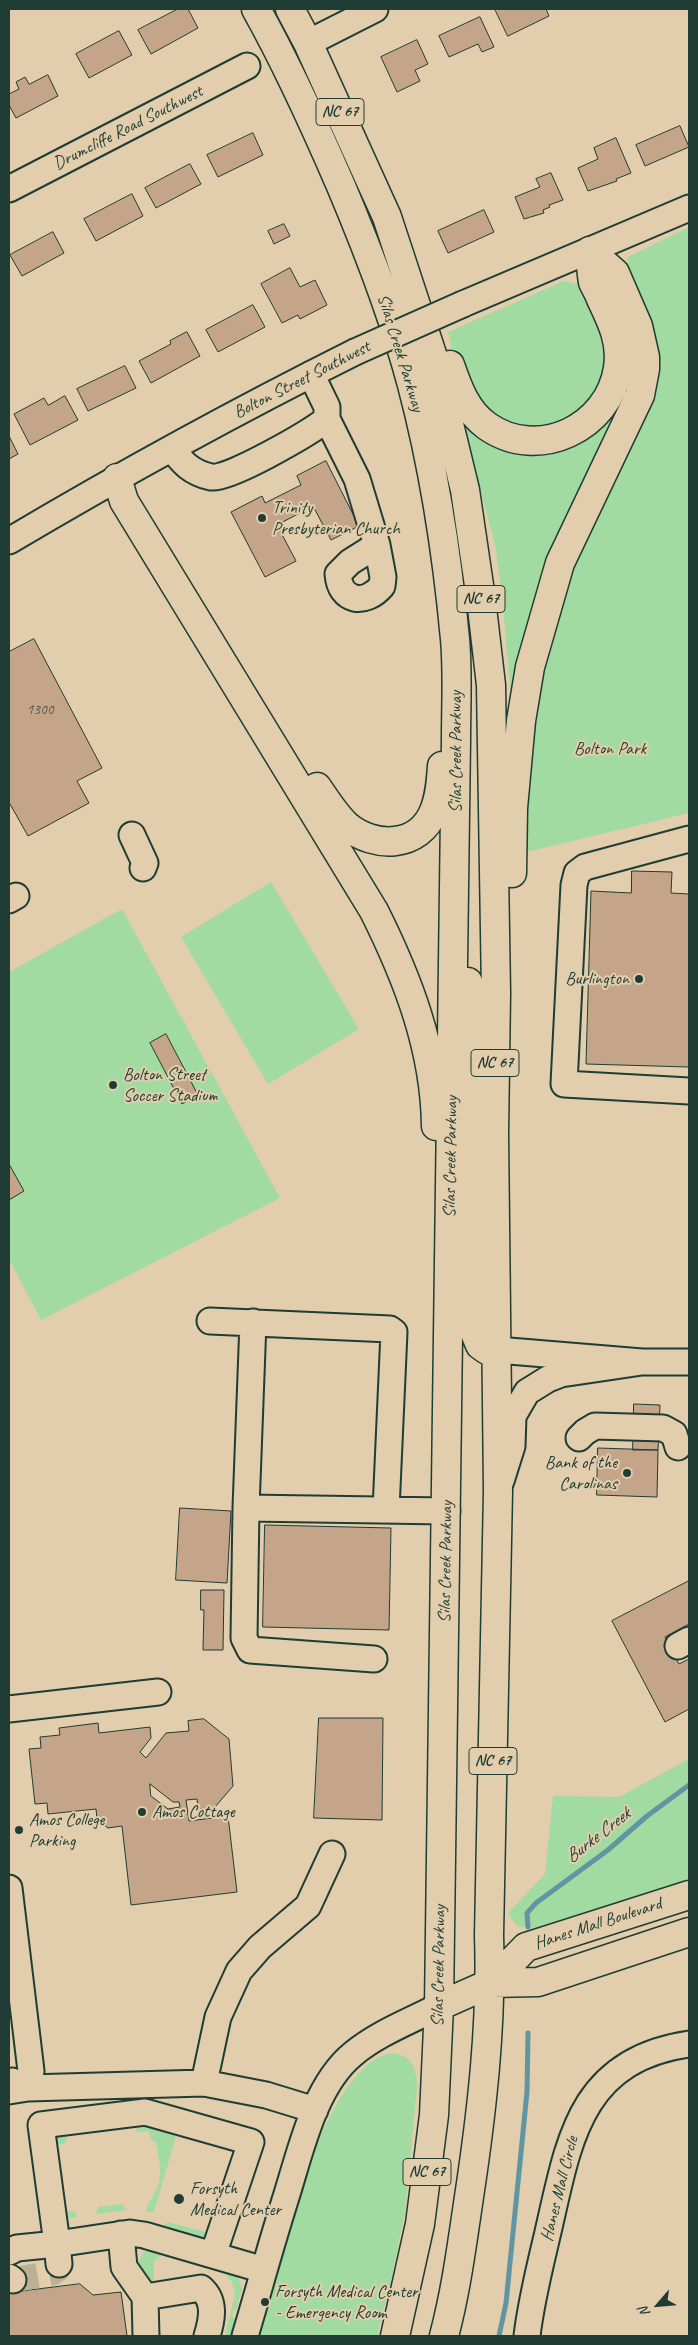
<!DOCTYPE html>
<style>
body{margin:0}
#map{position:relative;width:698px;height:2345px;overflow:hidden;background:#e2cdac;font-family:Caveat,sans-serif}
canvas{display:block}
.frame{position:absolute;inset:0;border:10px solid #1f3d34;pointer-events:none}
.north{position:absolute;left:633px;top:2280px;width:50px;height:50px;-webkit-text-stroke:4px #e2cdac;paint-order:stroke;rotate:243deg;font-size:14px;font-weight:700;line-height:20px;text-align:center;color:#1f3d34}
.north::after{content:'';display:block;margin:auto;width:18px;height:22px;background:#1f3d34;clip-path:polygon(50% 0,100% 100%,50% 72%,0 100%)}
</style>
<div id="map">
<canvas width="698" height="2345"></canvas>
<div class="frame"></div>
<div class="north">N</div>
</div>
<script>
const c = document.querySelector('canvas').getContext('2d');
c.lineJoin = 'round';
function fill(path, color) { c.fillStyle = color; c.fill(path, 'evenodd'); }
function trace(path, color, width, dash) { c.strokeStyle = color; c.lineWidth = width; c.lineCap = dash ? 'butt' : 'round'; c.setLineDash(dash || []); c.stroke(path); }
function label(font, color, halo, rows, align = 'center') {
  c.font = font + ' Caveat,sans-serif'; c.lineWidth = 4; c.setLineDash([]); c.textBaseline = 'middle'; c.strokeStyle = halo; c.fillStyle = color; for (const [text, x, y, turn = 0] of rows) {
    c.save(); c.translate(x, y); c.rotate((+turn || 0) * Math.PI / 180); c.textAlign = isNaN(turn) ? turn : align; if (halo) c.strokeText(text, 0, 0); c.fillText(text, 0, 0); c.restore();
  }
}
fill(new Path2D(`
 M689 227V813L522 853 537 687 564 593 592 520 651 390 626 272 628 257Z
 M564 281 582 285 599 311 609 369 584 413 537 430 491 419 458 372 448 332Z
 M615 397 628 402 511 699 502 594 495 544 456 401 516 447Z
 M271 882 359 1029 268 1084 181 937Z
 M122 909 280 1198 41 1320 9 1259V972Z
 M689 1759V1880L537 1928 517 1926 508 1913 545 1874 553 1796 619 1797Z
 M394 2053C413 2057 417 2070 417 2088L405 2212 392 2276 377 2336H253L266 2305 270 2307 272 2300 269 2299 271 2292 267 2291C284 2239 330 2057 394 2053Z
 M143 2123 190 2137 188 2139 176 2136 154 2212H146C149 2198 154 2197 158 2186 163 2172 158 2156 156 2142L151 2140 149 2131 136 2132 137 2127Z
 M56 2133H63L67 2138 64 2144 52 2146 61 2212 73 2211 76 2213 77 2217 63 2218 60 2211 50 2140 53 2134Z
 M122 2204 127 2210 96 2214 98 2207Z
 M168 2222 213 2234 203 2241 160 2228Z
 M152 2249 241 2273 238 2277 242 2289 236 2310 234 2309 232 2316 236 2320 231 2336H225L235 2295C234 2261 187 2261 161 2255L154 2261V2279L149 2284 140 2270 138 2262 144 2252Z`), '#a1dba1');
trace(new Path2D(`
 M528 1927 527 1913 536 1903 608 1850 647 1816 689 1785
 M499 2336 506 2303 527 2092 528 2033`), '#6095a4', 5);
const building = new Path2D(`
 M178 9H188L198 28 151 54 138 30Z
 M495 9H546L549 16 508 36Z
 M480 17 494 47 482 52 478 44 449 57 439 36Z
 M119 31 132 55 89 78 76 54Z
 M417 40 428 64 415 70 420 81 397 92 381 57Z
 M48 75 58 96 16 118 9 105V94L19 89 16 82 25 77 29 84Z
 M680 126 689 147 645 166 636 145Z
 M253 133 263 155 218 177 207 155Z
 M616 138 631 173 616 179 617 181 588 191 578 168 598 159 594 148Z
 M190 164 201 184 156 208 145 188Z
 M551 173 563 200 549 205 550 207 543 210 544 213 524 219 515 197 540 187 536 179Z
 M132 194 143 216 96 241 84 219Z
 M484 210 494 232 448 253 438 231Z
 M284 224 290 236 274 244 268 231Z
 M53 232 64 253 22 276 10 255Z
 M290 268 300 287 315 280 327 305 300 319 298 315 282 323 261 284Z
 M253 305 265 327 218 352 206 330Z
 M187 332 200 356 151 383 139 361 171 344 170 341Z
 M125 366 136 388 88 411 77 389Z
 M65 396 78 420 30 445 14 414 44 398 48 405Z
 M9 436 18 454 9 459Z
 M326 461 359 526 331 540 313 506 277 525 296 561 265 577 231 512 262 496 265 503 301 485 297 476Z
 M34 639 102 768 77 781 89 803 28 836 10 804H9V652Z
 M632 871 672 872 671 893 689 894V1067L586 1064 591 891 631 893Z
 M166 1034 198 1095 182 1104 150 1043Z
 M9 1164 24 1191 9 1200Z
 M634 1404 660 1405 658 1450H633Z
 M598 1448 658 1450 657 1497 597 1495Z
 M180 1508 231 1511 227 1583 176 1580Z
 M265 1525 391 1528 389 1630 263 1627Z
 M689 1581V1624L665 1637 679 1664 689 1659V1709L665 1722 612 1621Z
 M201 1590H224L223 1650H203L204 1610H201Z
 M319 1718H383L382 1820 314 1818Z
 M204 1719 229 1739 233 1786 215 1807 198 1809 197 1799 186 1800 189 1821 228 1816 237 1892 131 1905 122 1826 108 1828 97 1819 96 1809 48 1814 47 1803 35 1804 29 1749 41 1748 40 1737 60 1735 59 1728 98 1723 99 1733 150 1727 151 1738 140 1752 146 1758 166 1733 189 1731 188 1721ZM150 1784 173 1802H179L180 1807 168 1809 151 1796Z
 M80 2284 93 2295 121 2292 127 2336H9V2293Z`);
fill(building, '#c4a58a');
trace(building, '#1f3d34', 1);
trace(new Path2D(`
 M13 2280 52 2273 58 2269 59 2264`), '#bbb094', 25, [25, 12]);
const minor = new Path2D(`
 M308 43 375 9
 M9 189 247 66
 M463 304 689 208
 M327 419 357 479 377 545 383 577 382 586C365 606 340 602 338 574L350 562 377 545
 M172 448C182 463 192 473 211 477 227 481 311 432 327 419V407L311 374
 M9 541C122 474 237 411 355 352
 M132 835 145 863 143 868
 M689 839 585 867 577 873 574 885 564 1084 689 1091
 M9 900 16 896
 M210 1321 390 1329 394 1332 386 1510
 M497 1350 642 1362H689
 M579 1438 585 1432 595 1426 663 1428 674 1434 678 1447
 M501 1481 512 1446 513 1416 527 1392 548 1379 561 1374 642 1362
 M246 1508 253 1322
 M678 1646 689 1640
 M374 1659 250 1650 244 1638 246 1508 447 1511
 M9 1709 158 1692
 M9 1888 31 2071 28 2088 12 2081
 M204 2083 218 2017 239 1971 260 1947 308 1906 332 1854
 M9 2091 28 2088 204 2083 266 2095 315 2110
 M121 2234 124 2267 145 2297
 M9 2252 17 2248 57 2244 59 2264
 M213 2255 251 2142 145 2112 41 2125 57 2244 130 2233 144 2235 264 2270
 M9 2277 13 2280
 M146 2336 145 2297 201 2288C216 2301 212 2320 207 2336
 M245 2336C259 2289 272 2241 287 2194 301 2149 315 2085 353 2054 378 2033 411 2021 439 2006
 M527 2336C531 2301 540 2266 548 2232 569 2141 579 2060 689 2044`);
const major = new Path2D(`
 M256 9C288 66 315 126 341 186 368 250 394 317 412 385 434 468 447 553 455 639 458 671 456 706 456 739L439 2006 434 2115 420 2224 395 2336
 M290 9 308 43 387 217 432 354 465 490 481 599 491 685 496 993 494 1134 498 1491 489 1935C492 2023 482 2111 469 2197 462 2244 456 2291 444 2336
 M450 365C458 388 466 411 487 426 538 462 609 428 618 368 622 342 612 322 601 299 599 293 595 287 593 282 591 272 591 261 590 251
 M117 478 124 501 374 911C408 979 435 1049 436 1126
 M317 787C326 800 335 815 347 826 375 849 419 848 434 811 440 797 441 781 442 766
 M512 873 513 808 521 721 530 667 560 563 640 395 645 369V357L638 326 615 273 590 251
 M468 982 472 1022 474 1080 470 1254 473 1328 480 1345 487 1350H497
 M491 1983 526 1947 689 1895
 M439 2006 491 1983 538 1982 689 1932`);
trace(minor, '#1f3d34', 29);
trace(major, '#1f3d34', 31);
trace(minor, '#e2cdac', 25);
trace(major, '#e2cdac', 28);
const minorBridge = new Path2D(`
 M355 352 463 304`);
trace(minorBridge, '#1f3d34', 29, []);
trace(minorBridge, '#e2cdac', 25);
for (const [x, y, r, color] of [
 [262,518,5,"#1f3d34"],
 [639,979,5,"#1f3d34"],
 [113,1085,5,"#1f3d34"],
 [627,1473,5,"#1f3d34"],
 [142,1812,5,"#1f3d34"],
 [19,1830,5,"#1f3d34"],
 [179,2199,6,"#1f3d34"],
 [265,2302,5,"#1f3d34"]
]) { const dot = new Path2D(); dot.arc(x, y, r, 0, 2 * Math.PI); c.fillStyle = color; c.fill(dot); trace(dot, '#e2cdac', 2); }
label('15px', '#48574a', null, [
 ["1300",40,710]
]);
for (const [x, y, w] of [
 [340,112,48],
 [481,599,48],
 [495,1063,48],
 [493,1761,48],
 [427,2172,48]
]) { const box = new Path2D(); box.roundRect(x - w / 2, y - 13.5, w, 27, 4); c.fillStyle = '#e2cdac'; c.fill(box); trace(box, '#1f3d34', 1); }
label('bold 16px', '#1f3d34', null, [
 ["NC 67",340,112],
 ["NC 67",481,599],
 ["NC 67",495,1063],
 ["NC 67",493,1761],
 ["NC 67",427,2172]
]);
label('18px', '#1f3d34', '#e2cdac', [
 ["Drumcliffe Road Southwest",128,128,-27],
 ["Silas Creek Parkway",400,353,73],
 ["Bolton Street Southwest",302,380,-27],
 ["Silas Creek Parkway",456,752,-90],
 ["Silas Creek Parkway",451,1157,-89],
 ["Silas Creek Parkway",446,1562,-89],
 ["Hanes Mall Boulevard",598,1924,-18],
 ["Silas Creek Parkway",439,1966,-89],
 ["Hanes Mall Circle",560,2189,-76]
]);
label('18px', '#1f3d34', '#e2cdac', [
 ["Trinity",272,508],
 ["Presbyterian Church",272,529],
 ["Burlington",629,979,"right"],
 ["Bolton Street",123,1075],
 ["Soccer Stadium",123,1096],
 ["Bank of the",617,1463,"right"],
 ["Carolinas",617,1484,"right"],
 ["Amos Cottage",152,1812],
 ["Amos College",29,1820],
 ["Parking",29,1841],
 ["Forsyth",190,2189],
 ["Medical Center",190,2210],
 ["Forsyth Medical Center",275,2292],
 ["- Emergency Room",275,2313]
], 'left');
label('18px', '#264539', '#e2cdac', [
 ["Bolton Park",610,749]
]);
label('italic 19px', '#24443d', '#e2cdac', [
 ["Burke Creek",598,1836,-38]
]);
</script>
